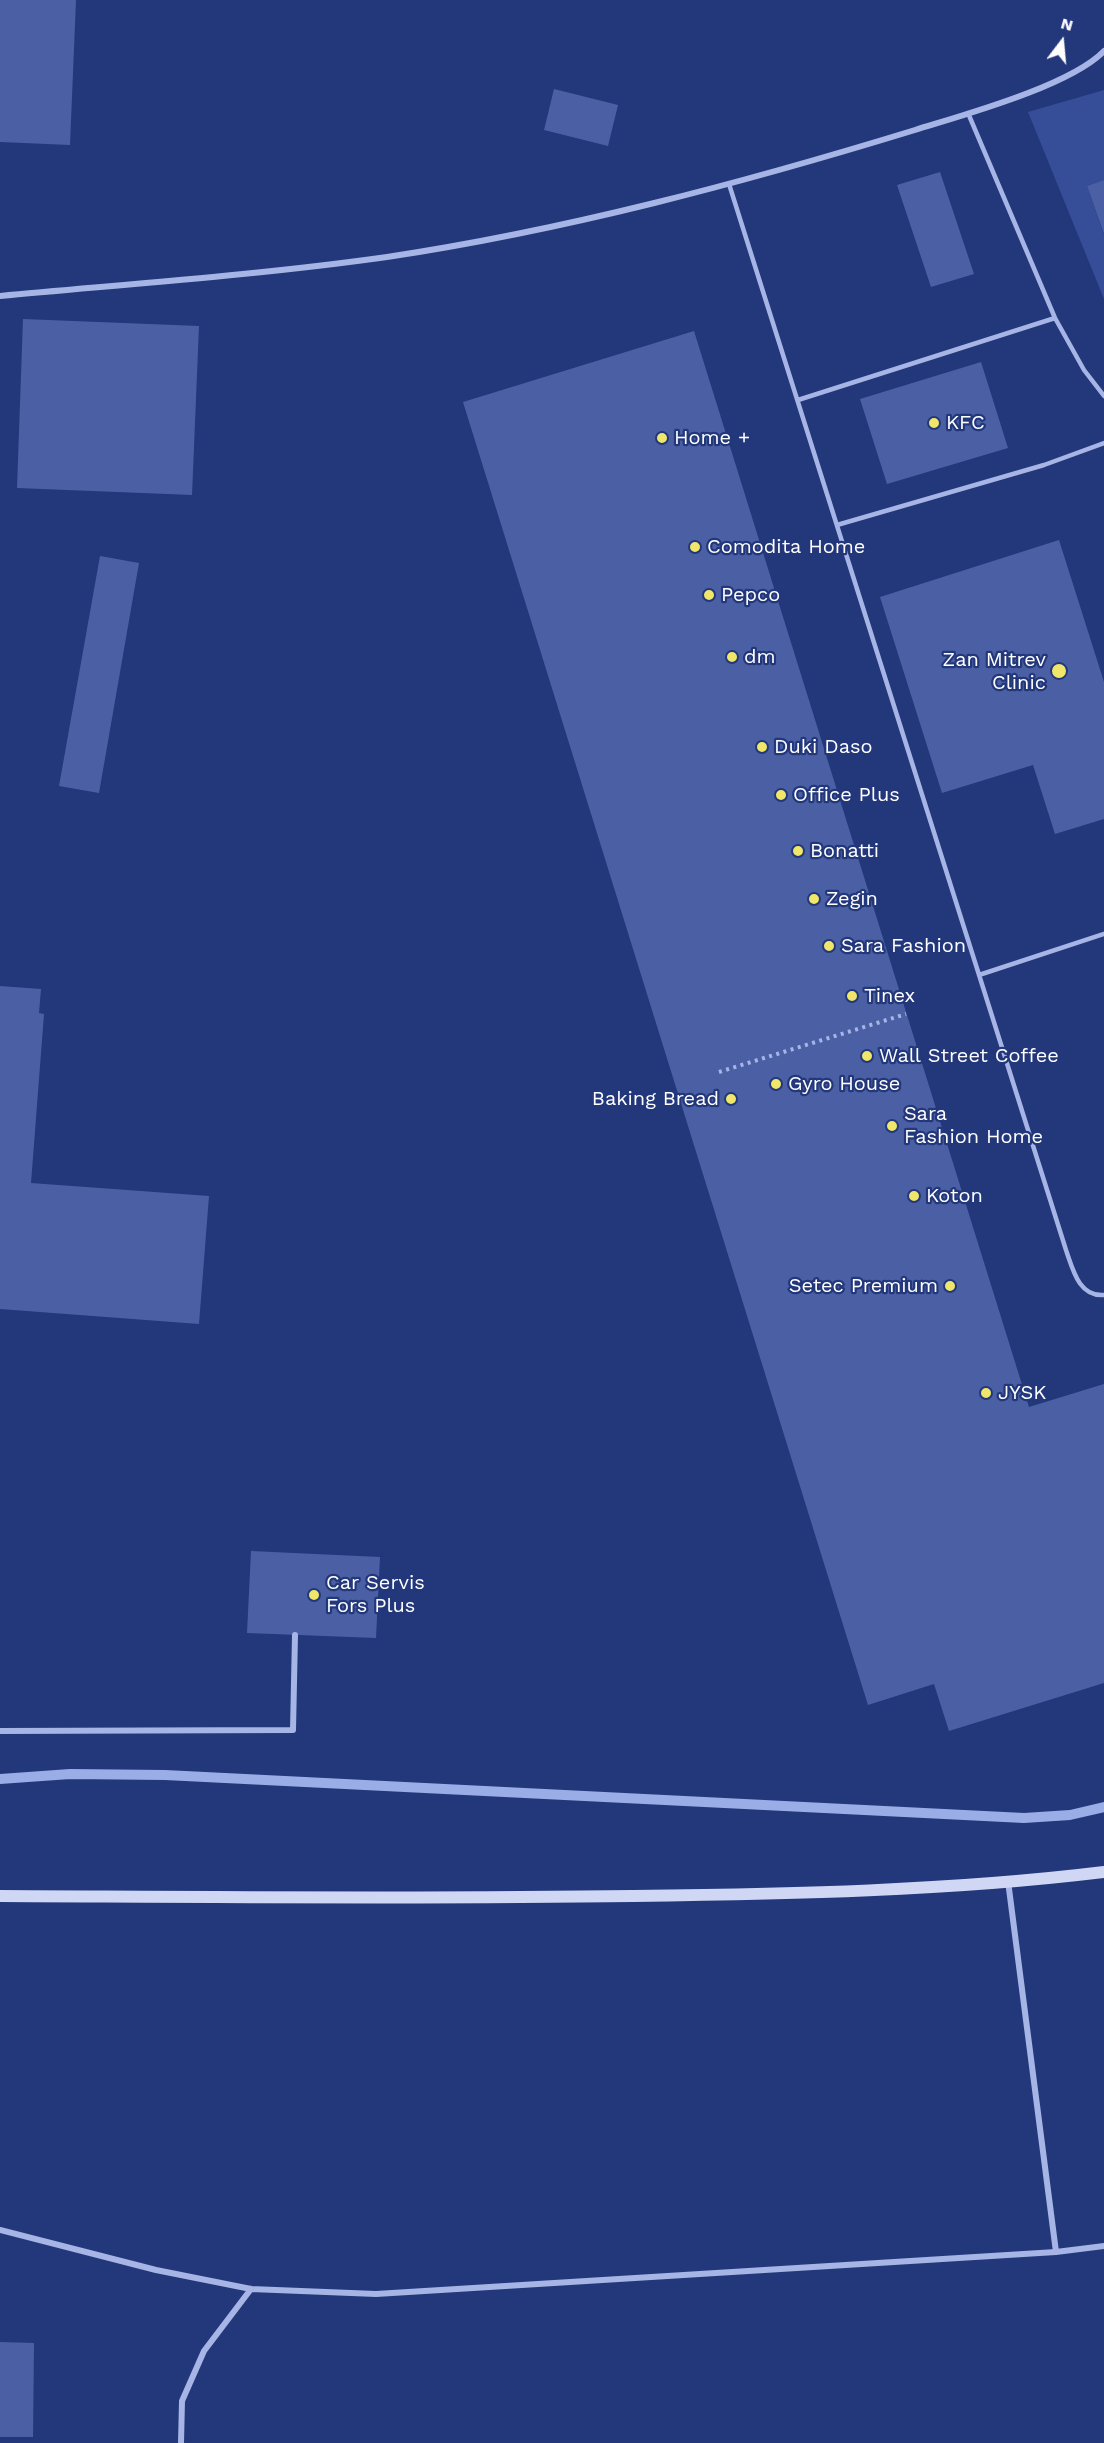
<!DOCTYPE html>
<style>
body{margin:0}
#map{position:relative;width:1104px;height:2443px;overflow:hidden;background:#23377b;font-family:"Work Sans",sans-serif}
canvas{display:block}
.north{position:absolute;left:1032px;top:12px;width:60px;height:60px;-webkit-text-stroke:4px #23377b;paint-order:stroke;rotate:16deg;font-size:16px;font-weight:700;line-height:24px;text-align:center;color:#fff}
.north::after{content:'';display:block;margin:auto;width:21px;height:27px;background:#fff;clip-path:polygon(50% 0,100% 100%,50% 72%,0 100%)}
</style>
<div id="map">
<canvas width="1104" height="2443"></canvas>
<div class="north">N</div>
</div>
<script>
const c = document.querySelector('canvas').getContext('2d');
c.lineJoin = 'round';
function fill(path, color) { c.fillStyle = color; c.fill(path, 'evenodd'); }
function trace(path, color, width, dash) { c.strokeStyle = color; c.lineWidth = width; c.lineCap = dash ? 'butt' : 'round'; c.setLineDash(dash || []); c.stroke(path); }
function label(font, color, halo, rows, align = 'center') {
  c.font = font + ' "Work Sans",sans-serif'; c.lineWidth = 4.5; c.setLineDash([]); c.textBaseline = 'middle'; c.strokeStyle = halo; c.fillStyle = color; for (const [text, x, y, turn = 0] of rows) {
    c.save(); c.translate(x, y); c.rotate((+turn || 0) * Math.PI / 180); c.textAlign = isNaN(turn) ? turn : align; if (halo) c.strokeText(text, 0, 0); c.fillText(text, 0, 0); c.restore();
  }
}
fill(new Path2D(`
 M1104 90V180L1087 186 1104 235V299L1028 112Z`), '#364e98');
trace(new Path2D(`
 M0 1779 70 1774 165 1775 1024 1818 1070 1815 1104 1807`), '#9aade6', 10);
fill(new Path2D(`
 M0 0H76L70 145 0 142Z
 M554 89 618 105 608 146 544 130Z
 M940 172 974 274 931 287 897 185Z
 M1104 180V234L1087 186Z
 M23 319 199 326 192 495 17 488Z
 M694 331 1029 1407 1104 1384V1683L949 1731 934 1684 868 1705 463 402Z
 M981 362 1008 448 887 484 860 399Z
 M1059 540 1104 682V819L1055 834 1033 765 942 793 880 597Z
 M100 556 139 563 99 793 59 786Z
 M0 986 41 989 39 1013 44 1014 31 1183 209 1196 199 1324 0 1309Z
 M251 1551 380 1557 376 1638 247 1633Z
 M0 2342 34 2343 33 2437H0Z`), '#4b60a4');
trace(new Path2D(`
 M719 1072 906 1014`), '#a6b5e5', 4, [3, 4.5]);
trace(new Path2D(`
 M968 113 1055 318 1084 370 1104 396
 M729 184 1066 1250C1073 1270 1079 1297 1104 1295
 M798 400 1055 318
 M837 525 1044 465 1104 443
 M979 975 1104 934`), '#a6b5e5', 4.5);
trace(new Path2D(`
 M0 296C129 284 259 275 387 257 566 230 742 183 915 130 963 115 1070 86 1104 51
 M0 1731 293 1730 295 1635
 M1008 1881 1056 2252
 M0 2230 156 2270 251 2289 376 2294 1056 2252 1104 2246
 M181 2443 182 2401 204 2351 251 2289`), '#a6b5e5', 6);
trace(new Path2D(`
 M0 1896C211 1897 422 1899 633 1896 790 1894 948 1891 1104 1872`), '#cfd7f4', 12);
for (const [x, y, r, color] of [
 [934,423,6,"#f0e669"],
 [662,438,6,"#f0e669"],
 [695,547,6,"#f0e669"],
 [709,595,6,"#f0e669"],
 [732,657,6,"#f0e669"],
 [1059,671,8,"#f0e669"],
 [762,747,6,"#f0e669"],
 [781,795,6,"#f0e669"],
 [798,851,6,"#f0e669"],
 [814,899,6,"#f0e669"],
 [829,946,6,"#f0e669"],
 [852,996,6,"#f0e669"],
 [867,1056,6,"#f0e669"],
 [776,1084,6,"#f0e669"],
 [731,1099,6,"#f0e669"],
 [892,1126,6,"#f0e669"],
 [914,1196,6,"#f0e669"],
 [950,1286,6,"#f0e669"],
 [986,1393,6,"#f0e669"],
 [314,1595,6,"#f0e669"]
]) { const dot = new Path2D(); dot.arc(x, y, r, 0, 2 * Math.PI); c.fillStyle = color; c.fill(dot); trace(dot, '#23377b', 2); }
label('20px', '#fff', '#23377b', [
 ["KFC",946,423],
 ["Home +",674,438],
 ["Comodita Home",707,547],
 ["Pepco",721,595],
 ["dm",744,657],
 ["Zan Mitrev",1046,660,"right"],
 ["Clinic",1046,683,"right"],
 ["Duki Daso",774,747],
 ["Office Plus",793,795],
 ["Bonatti",810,851],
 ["Zegin",826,899],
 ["Sara Fashion",841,946],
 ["Tinex",864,996],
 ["Wall Street Coffee",879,1056],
 ["Gyro House",788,1084],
 ["Baking Bread",719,1099,"right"],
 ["Sara",904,1114],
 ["Fashion Home",904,1137],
 ["Koton",926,1196],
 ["Setec Premium",938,1286,"right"],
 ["JYSK",998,1393],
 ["Car Servis",326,1583],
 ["Fors Plus",326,1606]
], 'left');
</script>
